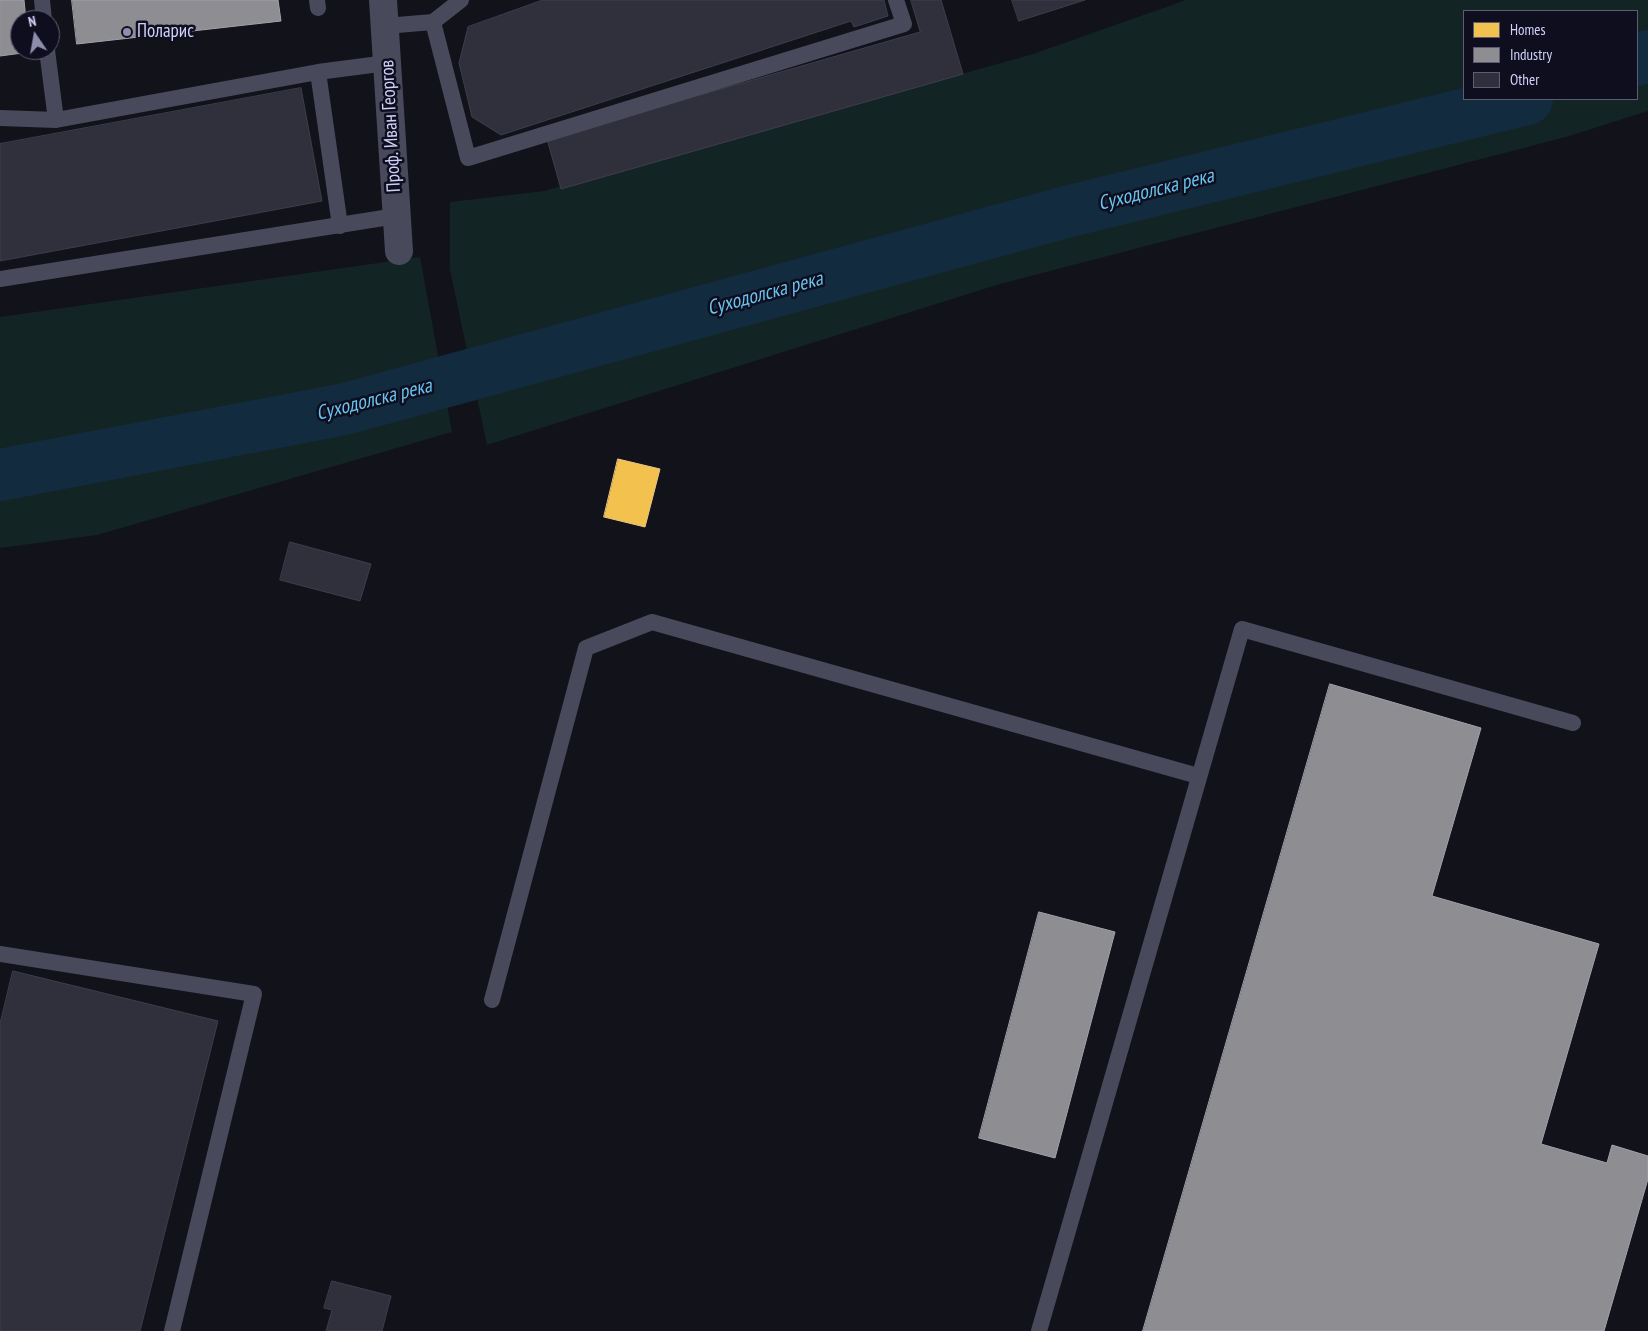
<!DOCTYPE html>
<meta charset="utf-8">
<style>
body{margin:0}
#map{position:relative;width:1648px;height:1331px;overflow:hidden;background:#12121a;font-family:"PT Sans Narrow",sans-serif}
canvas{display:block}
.legend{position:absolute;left:1463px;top:10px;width:175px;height:90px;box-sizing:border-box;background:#0f0e1e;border:1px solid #5c5c76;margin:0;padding:6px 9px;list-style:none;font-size:15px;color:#d0d1fa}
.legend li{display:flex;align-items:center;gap:10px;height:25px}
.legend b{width:25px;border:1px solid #5c5c76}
.north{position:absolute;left:10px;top:10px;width:50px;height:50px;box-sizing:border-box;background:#0f0e1e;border:1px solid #5c5c76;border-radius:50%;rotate:348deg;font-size:14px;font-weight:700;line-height:20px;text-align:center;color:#d0d1fa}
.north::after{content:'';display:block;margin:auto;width:18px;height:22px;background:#8e8eac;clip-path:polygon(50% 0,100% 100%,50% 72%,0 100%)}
</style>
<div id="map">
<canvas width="1648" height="1331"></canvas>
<ul class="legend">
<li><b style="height:14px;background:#f2c14e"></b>Homes</li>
<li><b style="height:14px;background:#8d8d92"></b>Industry</li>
<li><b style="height:14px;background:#30303c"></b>Other</li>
</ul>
<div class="north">N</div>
</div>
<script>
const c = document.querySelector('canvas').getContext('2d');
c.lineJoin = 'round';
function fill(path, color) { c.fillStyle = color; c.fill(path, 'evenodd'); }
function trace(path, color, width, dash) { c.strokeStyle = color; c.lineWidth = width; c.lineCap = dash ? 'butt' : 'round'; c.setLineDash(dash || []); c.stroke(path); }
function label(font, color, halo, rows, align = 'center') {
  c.font = font + ' "PT Sans Narrow",sans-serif'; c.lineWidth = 5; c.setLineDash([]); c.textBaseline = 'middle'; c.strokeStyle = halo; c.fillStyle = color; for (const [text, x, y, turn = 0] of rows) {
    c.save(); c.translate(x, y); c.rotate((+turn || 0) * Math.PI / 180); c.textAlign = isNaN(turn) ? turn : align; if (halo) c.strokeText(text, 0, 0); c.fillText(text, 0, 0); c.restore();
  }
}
fill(new Path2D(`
 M1186 0H1648V111L1566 137 1000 284 487 445 450 270V202L544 191 1033 54ZM1464 11H1637V99H1464Z
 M420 257 452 432 97 535 0 548V317Z`), '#122423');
const homes = new Path2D(`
 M618 459 660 469 645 527 604 517Z`);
fill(homes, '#f2c14e');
trace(homes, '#e8c682', 1);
const industry = new Path2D(`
 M0 0H24L26 20H20V50H30V52L0 56Z
 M72 0H278L281 21 77 44Z
 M1330 684 1481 728 1432 896 1599 944 1541 1144 1607 1163 1612 1145 1648 1156V1179L1604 1331H1143Z
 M1039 912 1115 932 1055 1158 979 1138Z`);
fill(industry, '#8d8d92');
trace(industry, '#a1a1b1', 1);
trace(new Path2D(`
 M1637 60 1648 56
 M0 475 345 409 1066 212 1527 99`), '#132b3f', 52);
const building = new Path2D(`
 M543 0H884L888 16 854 27 851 21 501 135 472 117 459 63 468 27Z
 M911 0H941L963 74 561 189 547 139 920 32Z
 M1012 0H1085L1019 21Z
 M301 88 322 201 0 261V144Z
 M290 542 371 564 360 601 280 580Z
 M13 971 218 1021 140 1331H0V1024Z
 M332 1281 391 1296 382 1331H326L332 1310 324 1308Z`);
fill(building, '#30303c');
trace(building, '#3e3d4d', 1);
trace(new Path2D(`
 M42 0 44 20
 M317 0 318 8
 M433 22 461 0
 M385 26 433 22 468 158 904 24 896 0
 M47 50 56 120 318 72 387 63
 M318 72 340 226
 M0 118 56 120
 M0 279 396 216
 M0 954 254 994 172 1331
 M492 1000 586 648 652 622 1198 776
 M1039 1331 1242 629 1573 723`), '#48495b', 16);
trace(new Path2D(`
 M383 0 399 251`), '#48495b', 28);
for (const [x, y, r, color] of [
 [127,32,5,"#8e8eac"]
]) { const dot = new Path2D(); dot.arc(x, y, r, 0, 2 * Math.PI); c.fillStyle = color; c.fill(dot); trace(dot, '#0f0e1e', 2); }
label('19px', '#d0d1fa', '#0f0e1e', [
 ["Поларис",137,32]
], 'left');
label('19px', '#d0d1fa', '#0f0e1e', [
 ["Проф. Иван Георгов",391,126,-93]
]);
label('italic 20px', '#68c4f0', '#0f0e1e', [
 ["Суходолска река",1156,190,-14],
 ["Суходолска река",765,294,-15],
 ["Суходолска река",374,400,-14]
]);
</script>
